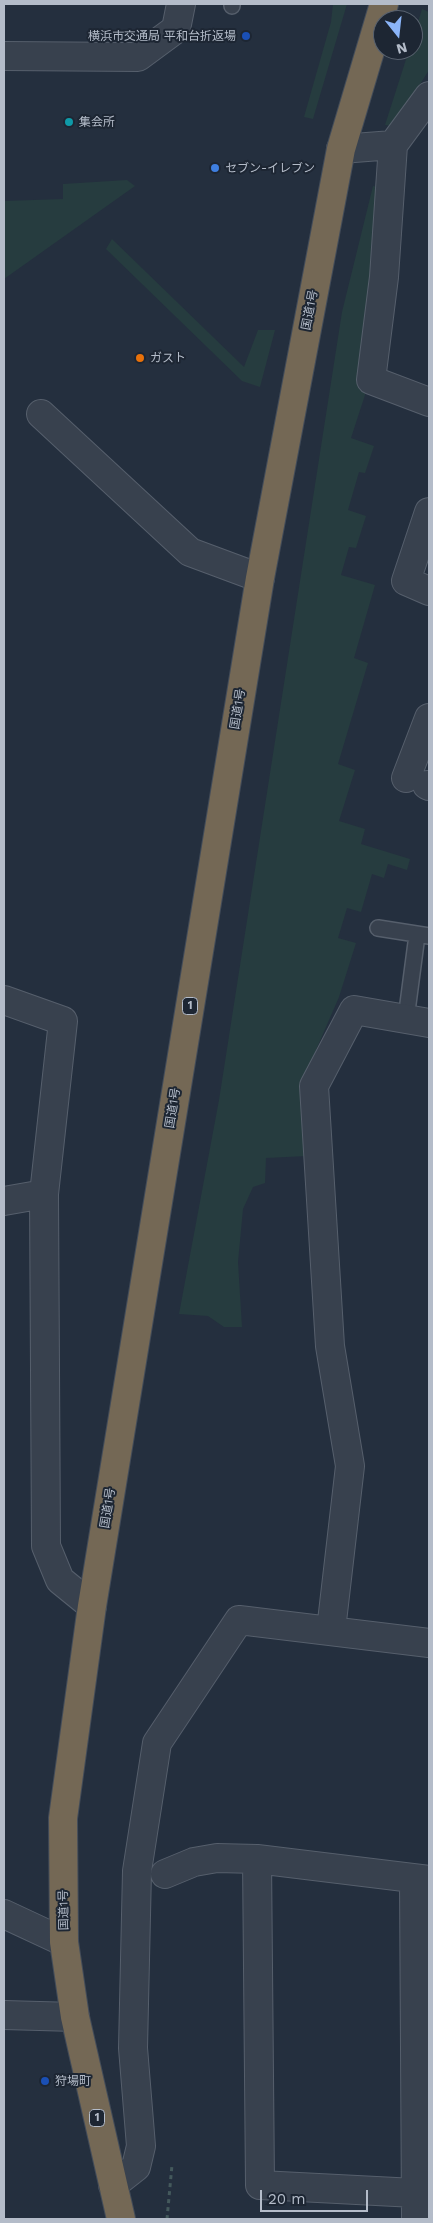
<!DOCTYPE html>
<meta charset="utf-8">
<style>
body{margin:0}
#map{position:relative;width:433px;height:2223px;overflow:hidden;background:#242f3e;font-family:"Work Sans",sans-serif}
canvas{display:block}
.frame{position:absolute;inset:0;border:5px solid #b4bcc9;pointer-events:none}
.north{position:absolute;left:373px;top:10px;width:50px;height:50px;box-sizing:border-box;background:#1d2633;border:1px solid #59626f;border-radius:50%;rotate:164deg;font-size:14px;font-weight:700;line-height:20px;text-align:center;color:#b4bcc9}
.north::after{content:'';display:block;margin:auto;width:18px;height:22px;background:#8ab4f8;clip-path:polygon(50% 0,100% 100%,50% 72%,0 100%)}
.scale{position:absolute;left:260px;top:2190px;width:108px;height:22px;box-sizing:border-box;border:2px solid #b4bcc9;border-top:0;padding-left:6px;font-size:15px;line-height:18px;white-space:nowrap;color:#b4bcc9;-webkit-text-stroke:4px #1d2633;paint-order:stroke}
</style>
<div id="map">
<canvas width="433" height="2223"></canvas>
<div class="frame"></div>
<div class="north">N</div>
<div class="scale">20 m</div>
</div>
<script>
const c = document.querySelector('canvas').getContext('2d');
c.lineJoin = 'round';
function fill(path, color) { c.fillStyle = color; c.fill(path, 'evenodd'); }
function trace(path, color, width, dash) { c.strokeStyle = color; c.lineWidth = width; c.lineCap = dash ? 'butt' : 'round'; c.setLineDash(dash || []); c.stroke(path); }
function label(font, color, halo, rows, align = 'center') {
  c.font = font + ' "Work Sans","Noto Sans JP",sans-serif'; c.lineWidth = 4; c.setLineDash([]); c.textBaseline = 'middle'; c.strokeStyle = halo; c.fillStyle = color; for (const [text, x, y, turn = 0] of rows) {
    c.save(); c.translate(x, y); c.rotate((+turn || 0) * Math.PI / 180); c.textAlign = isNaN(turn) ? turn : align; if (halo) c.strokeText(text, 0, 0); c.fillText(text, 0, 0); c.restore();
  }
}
fill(new Path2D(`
 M333 4H347L313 119 304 117 331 22Z
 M422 9 429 12V70L394 126 385 125 409 50H413V38Z
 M127 180 135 186 4 279V201L63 199V184Z
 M373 186 382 188 365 395 351 438 374 446 365 473 359 472 348 510 366 516 356 548 349 547 341 575 375 585 354 658 368 663 338 764 355 770 339 821 365 829 361 844 410 859 407 870 388 864 384 878 372 874 361 912 347 908 338 938 356 943 339 997 303 1080 307 1156 266 1158 265 1183 253 1187 243 1209 238 1262 242 1327H224L208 1316 179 1314 219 1100 342 312Z
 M112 239 244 367 258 330H275L260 387 242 381 106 249Z`), '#263c3f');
const lane = new Path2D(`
 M232 6V4
 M378 928 429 936
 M406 1019 417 935`);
const street = new Path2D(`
 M4 56 138 57 176 29 181 4
 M393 145 384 277 371 380 429 402
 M341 149 393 145 429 96
 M41 414 190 552 260 578
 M429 512 406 581 429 591
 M406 778 429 718
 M427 785 429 786
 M4 1000 63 1021 44 1194 46 1546 60 1580 92 1606
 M4 1201 44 1194
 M331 1630 350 1466 330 1346 314 1086 354 1010 429 1023
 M257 1859 260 2185 415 2193
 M165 1874 194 1862 217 1858 257 1859 429 1880
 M414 1879 416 2219
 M4 1914 64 1942
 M4 2015 75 2017
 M113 2185 136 2167 141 2146 133 2048 137 1871 157 1743 239 1620 429 1643`);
const highway = new Path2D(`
 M121 2219 75 2017 64 1942 63 1818 92 1606 260 578 341 149 384 4`);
trace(lane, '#565f6c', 18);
trace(street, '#565f6c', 30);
trace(highway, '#434c59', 30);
trace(new Path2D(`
 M167 2219 172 2165`), '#44595c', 3, [4, 4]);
trace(lane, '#38414e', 15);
trace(street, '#38414e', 28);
trace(highway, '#746855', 28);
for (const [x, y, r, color] of [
 [246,36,5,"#1a4fb4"],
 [69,122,5,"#0f9aa8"],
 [215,168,5,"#3f7fe0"],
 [140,358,5,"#e8710a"],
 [45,2081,5,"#1a4fb4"]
]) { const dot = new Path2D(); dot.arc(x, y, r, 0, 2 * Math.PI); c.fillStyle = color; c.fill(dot); trace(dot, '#1d2633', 2); }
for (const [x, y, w] of [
 [190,1006,15],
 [97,2118,15]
]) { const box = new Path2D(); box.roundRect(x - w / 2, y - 8.5, w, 17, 4); c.fillStyle = '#1d2633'; c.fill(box); trace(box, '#b4bcc9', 1); }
label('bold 11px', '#b4bcc9', null, [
 ["1",190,1006],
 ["1",97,2118]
]);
label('12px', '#b4bcc9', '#1d2633', [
 ["横浜市交通局 平和台折返場",236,36,"right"],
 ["集会所",79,122],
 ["セブン-イレブン",225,168],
 ["ガスト",150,358],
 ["狩場町",55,2081]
], 'left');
label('12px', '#b4bcc9', '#1d2633', [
 ["国道1号",310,310,-79],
 ["国道1号",238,709,-81],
 ["国道1号",173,1108,-81],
 ["国道1号",108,1508,-81],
 ["国道1号",64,1910,-91]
]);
</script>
